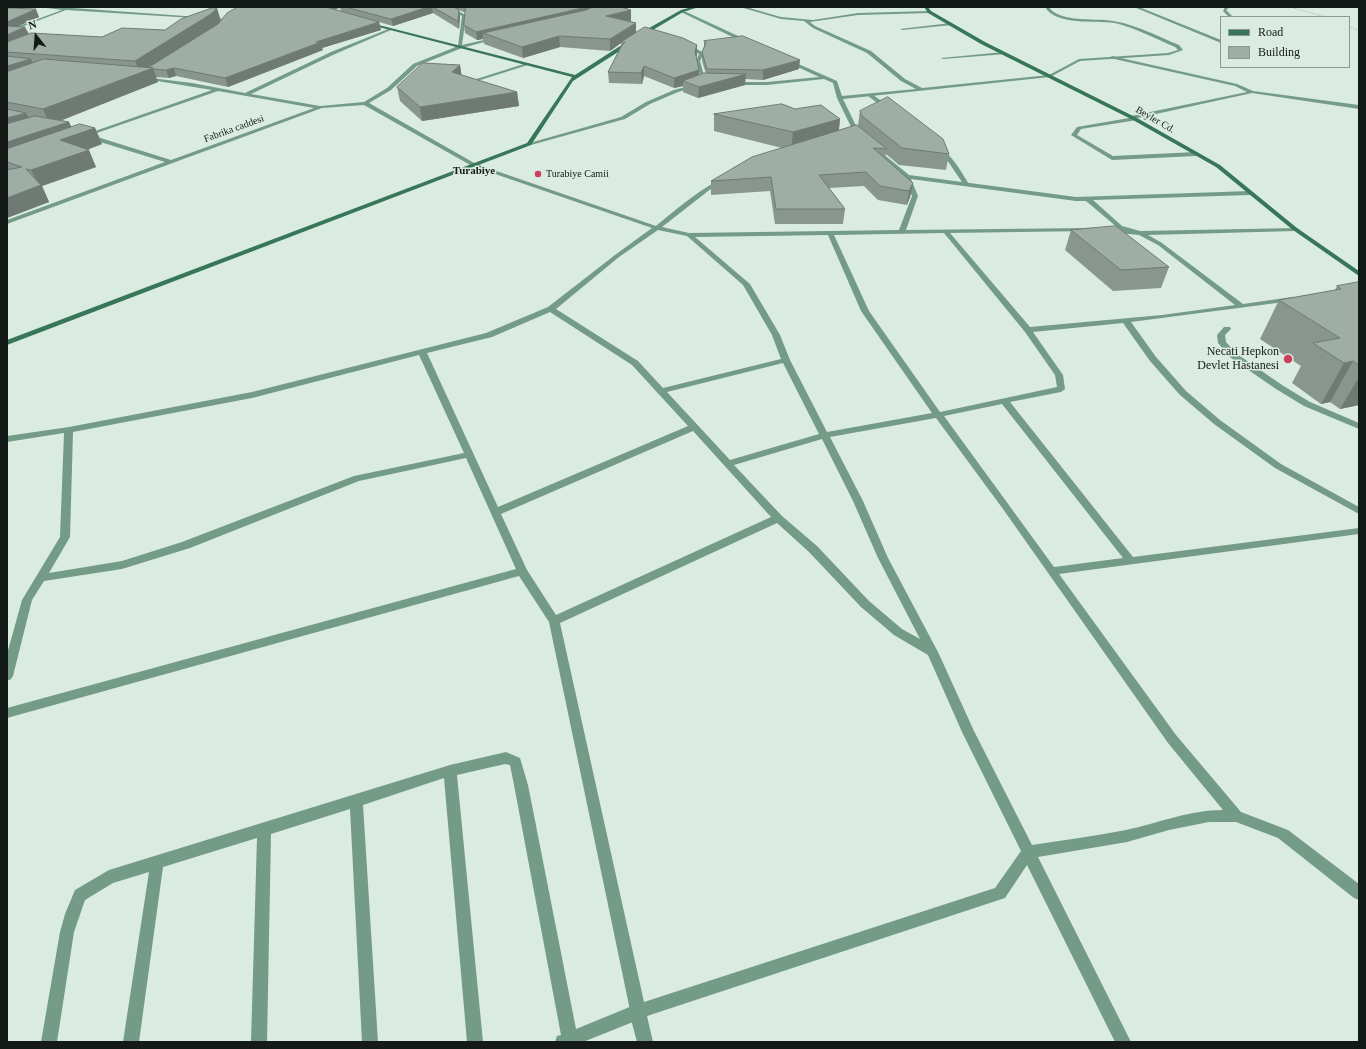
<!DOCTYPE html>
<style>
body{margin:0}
#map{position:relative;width:1366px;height:1049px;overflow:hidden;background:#daebe1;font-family:Georgia,serif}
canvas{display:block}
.frame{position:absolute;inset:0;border:8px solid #141a17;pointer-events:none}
.legend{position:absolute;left:1220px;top:16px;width:130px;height:52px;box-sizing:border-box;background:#daebe1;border:1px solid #8b9790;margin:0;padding:5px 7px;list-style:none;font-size:12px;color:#141a17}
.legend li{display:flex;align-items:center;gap:8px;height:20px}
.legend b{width:20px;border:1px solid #8b9790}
.north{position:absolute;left:16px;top:16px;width:40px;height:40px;-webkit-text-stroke:3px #daebe1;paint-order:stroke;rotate:343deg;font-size:11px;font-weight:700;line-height:16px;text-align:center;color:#141a17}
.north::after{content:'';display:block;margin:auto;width:14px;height:18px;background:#141a17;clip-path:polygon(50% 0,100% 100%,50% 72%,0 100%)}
</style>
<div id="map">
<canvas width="1366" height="1049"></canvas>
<div class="frame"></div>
<ul class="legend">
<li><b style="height:5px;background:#38765a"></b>Road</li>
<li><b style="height:11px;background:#9eaea5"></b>Building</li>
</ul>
<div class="north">N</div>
</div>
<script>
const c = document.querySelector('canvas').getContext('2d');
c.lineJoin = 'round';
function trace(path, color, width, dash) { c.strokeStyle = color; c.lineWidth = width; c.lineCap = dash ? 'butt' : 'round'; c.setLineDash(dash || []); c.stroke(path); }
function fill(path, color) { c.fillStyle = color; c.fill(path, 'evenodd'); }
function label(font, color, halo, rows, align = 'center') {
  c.font = font + ' Georgia,serif'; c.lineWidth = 3; c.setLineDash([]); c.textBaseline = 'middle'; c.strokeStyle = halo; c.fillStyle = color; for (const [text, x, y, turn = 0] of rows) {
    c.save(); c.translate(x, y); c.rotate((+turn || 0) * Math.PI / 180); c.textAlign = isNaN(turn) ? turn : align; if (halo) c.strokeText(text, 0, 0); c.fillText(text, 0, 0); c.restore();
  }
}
trace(new Path2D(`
 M1290 7 1326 17
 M1349 26 1359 31`), '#9ca9a1', 1, [1, 1.5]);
fill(new Path2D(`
 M1112 56 1237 84 1253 91 1359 105V109L1252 93 1133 119 1130 117 1131 116 1247 92 1235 86 1110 58Z
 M527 63 531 64 471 83 467 82Z
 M868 94H872L892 109V111H888L868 96Z
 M937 149C949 148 963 175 969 184L968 185H964L945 157 937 151Z
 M1224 327H1230L1231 329 1225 335 1226 342 1237 354 1282 385 1310 402 1359 423V429L1304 406 1276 389 1231 358 1218 343 1217 335Z
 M506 752 520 758 528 785 576 1029 637 1004 643 1006 645 1012 643 1018 583 1042H555L557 1036 561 1035 514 785 510 765 505 764 457 775 483 1042H467L444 778 363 805 378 1042H362L350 809 271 834 267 1042H251L257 838 163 867 139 1042H123L149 872 113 883 85 900 74 932 57 1042H41L60 932 65 914 75 890 109 870 450 765Z`), '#749b87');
fill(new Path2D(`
 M39 7H59L227 19 225 20 66 10 8 32V30L62 10Z
 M444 7H449L466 15 462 45 497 37 499 38 462 48 417 66 391 90 369 103 476 164 656 226C668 216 713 178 725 179V181L712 188 662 227 689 233 899 230 912 196 904 178 874 151V149L876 148 909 175 1076 197 1250 191 1253 193 1250 195 1093 200 1122 226 1140 231 1297 228 1298 229 1295 231 1148 235 1162 243 1243 304 1292 297 1296 299 1292 301 1131 322 1156 357 1186 391 1220 420 1281 464 1359 507V514L1275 468 1214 424 1180 395 1150 361 1123 323 1033 332 1063 375 1065 389 1061 392 1010 402 1133 557 1359 528V534L1059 574 1176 735 1241 812 1288 830 1359 884V900L1354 898 1278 838 1236 822H1209L1169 830 1127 842 1038 857 1131 1042H1115L1027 865 1005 898 647 1016 653 1042H637L629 1012 630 1010 549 622 519 576 7 718V708L516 569 466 458 359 481 190 548 122 569 44 581 32 600 13 676 11 679 7 681V654L22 600 60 537 64 433 7 442V436L69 427 252 392 486 333 548 307 615 255 652 228 472 166 364 105 322 108 7 224V220L165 162 81 136 212 90 145 79 143 77 192 83 245 93 331 52 391 28V30L335 54 251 94 320 106 364 102 387 88 413 64 458 46 462 16ZM218 91 314 108 171 160 91 135ZM911 179 1076 201H1086L1118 228 1122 230 1112 229 1109 231 1110 232 1139 235 1158 245 1235 305 1162 315 1030 327 950 233 1088 231 1091 229 1090 228 906 230 918 196ZM658 230 687 236 743 285 772 335 781 359 663 388 638 361 556 309 619 257ZM944 233 1025 332 1055 375 1057 387 940 412 869 311 834 235ZM828 235 861 311 932 413 827 432 790 360 780 335 750 284 695 237ZM550 312 632 365 688 426 498 507 427 353 492 337ZM419 355 464 453 354 476 182 542 122 561 49 573 70 537 73 432 252 398ZM783 363 819 434 730 460 667 392ZM1002 404 1123 558 1054 567 944 416ZM936 418 1003 509 1168 743 1223 810C1189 810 1159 823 1126 830 1095 836 1063 840 1032 845L974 731 938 652 888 558 863 501 830 437ZM693 431 771 517 556 615 527 570 501 514ZM822 439 853 501 878 558 920 639 902 629 869 601 817 546 782 516 734 465ZM777 523 809 552 861 607 894 635 928 655 962 732 1021 851 995 888 644 1002 560 623Z
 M740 7H746L781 17 813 20 858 13 930 11 929 13 858 15 810 22 815 26 871 51 905 79 922 88 1049 75 1079 59 1168 53 1178 50 1175 47C1156 39 1136 28 1115 23 1095 20 1056 26 1045 7H1049C1057 21 1090 19 1105 20 1131 22 1155 35 1179 45L1183 50 1169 55 1080 61 1050 77 843 99 860 134 853 137 850 135 854 133 837 98 833 83 824 79 767 85H743L731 83 733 82H767L819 77 785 61 787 59 837 81 842 96 916 89 901 81 867 53 813 28 804 21 781 19Z
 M1134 7H1139L1221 40V43Z
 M1225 7H1230L1226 10 1233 17H1229L1223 11Z
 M682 10 749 41V42L745 43 681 12Z
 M951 23 952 25 902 30 900 29Z
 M684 44H688L704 53 700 61 706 83 702 82 696 61 699 54 684 46Z
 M1004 52 1006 54 943 59 941 58Z
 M696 84 698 86 678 92 650 104 625 119 531 145 526 144 621 117 646 102 674 90Z
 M1135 117 1138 119 1137 120 1081 129 1077 135 1113 156 1196 152 1199 154 1196 156 1112 160 1071 135 1077 127Z`), '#749b87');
fill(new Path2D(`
 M692 7H699L683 12 646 34 573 81 531 145 7 345V340L527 143 572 77 367 24V22L575 75 642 32 681 10Z
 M924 7H928L931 11 985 42 1137 118 1220 165 1297 228 1359 271V276L1293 230 1216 167 1133 120 981 44 928 13Z`), '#38765a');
fill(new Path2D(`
 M238 7H621L631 21H629L636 23V32L697 45V55L696 57 699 70V75L706 74 702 61V52L704 48V41L799 69 763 80 745 79V85L698 98 683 92V86L674 88 644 76 642 84 609 83 608 72 621 46V43L610 51 560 47 523 58 484 44 483 39 477 40 465 33 464 25 466 13 459 10 460 17 459 29 433 13 393 26 379 22 381 30 322 48 323 50 228 87 176 76 169 78 156 77 158 82 61 120 69 122 71 127 95 128 102 144 87 150 96 167 42 186 49 202 7 218V8L39 17 16 27 28 34 102 37 165 30 221 21ZM340 8 341 11 334 9Z
 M460 65 461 75 517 92 519 106 422 121 400 101 397 87Z
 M795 109 840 119 839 130 858 125 860 111 949 154 946 170 899 165 886 154 885 159 913 183 910 197 907 205 878 200 864 186 829 188 845 209 843 224H775L770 191 711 195V181L782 148 714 131V114Z
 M1071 230 1169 267 1161 288 1113 291 1065 250Z
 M1359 282V405L1340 409 1330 402 1321 404 1292 383 1301 366 1260 339 1279 300 1335 290 1337 286Z`), '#88968e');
fill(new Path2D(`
 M330 7H340V8L331 10Z
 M428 7H432L433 13 393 26 391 19Z
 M587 7H606L483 33V39L477 40 476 32Z
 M217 8 221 21 215 27 153 68 158 82 50 125 43 109 140 73 135 61Z
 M36 9 39 17 7 31V22Z
 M459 10 460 17 459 29 458 21Z
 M631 10V21L607 27 606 16Z
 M379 22 381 30 322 48 323 50 228 87 225 78 316 42Z
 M636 23V34L621 42V43L610 51V39Z
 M25 27 29 34 7 44V35Z
 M559 36 560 47 523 58 522 47Z
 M697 45V55L695 61V51Z
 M31 59 38 73 7 82V66Z
 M800 60 799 69 763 80V70Z
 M460 65 462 78 452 72Z
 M644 66V76L642 84 641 73Z
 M174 68 176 76 169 78 166 70Z
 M699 70V80L683 81V86L674 88V78Z
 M746 74 745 85 698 98 699 87Z
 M517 92 519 106 422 121 420 107Z
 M26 113 34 128 7 135V118Z
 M840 119 838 136 791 150 793 132Z
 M69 122 75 135 95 128 102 144 67 157 7 161V142Z
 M89 150 96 167 42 186 49 202 7 218V198L39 186 31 170Z
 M913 183 910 197 907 205 909 191Z
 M1353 361 1330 402 1321 404 1344 363Z
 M1359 377V405L1340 409Z`), '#6f7a74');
const building = new Path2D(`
 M238 7H326L379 22 316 42H321L225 78 174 68 166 70 153 69V68L149 67 218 24 227 13Z
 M346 7H428L391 19Z
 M433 7H454L459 10 458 21Z
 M466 7H587L476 32 464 25Z
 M593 7H621L631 10 606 16 636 23 610 39 559 36 522 47 483 33 586 10Z
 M7 8 36 9 7 22Z
 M212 8H217L211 14 135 61 7 52V42L31 33 102 37 122 28 165 30 181 19Z
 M7 26 25 27 7 35Z
 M645 27 683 38 697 45 695 51 699 70 674 78 644 66 641 73 608 72 621 47 625 42H621Z
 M743 36 800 60 763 70 707 69 702 52 706 43 704 41Z
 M7 56 31 59 7 66Z
 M44 59 153 68 43 109 7 102V72Z
 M423 63 460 65 452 72 517 92 420 107 397 87Z
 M704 73 746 74 699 87 683 81Z
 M888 97 943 139 949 154 902 148 862 116 860 111Z
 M782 104 795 109 821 105 840 119 793 132 714 114Z
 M7 109 26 113 7 118Z
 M35 116 69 122 7 142V124Z
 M80 124 95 128 60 140 89 150 31 170 26 169 41 185 7 198V170L22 167 7 162V149Z
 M857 125 887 149 873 148 913 183 909 191 880 186 866 172 819 175 845 209H776L771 177 711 181 752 157Z
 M1116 226 1169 267 1121 270 1071 230Z
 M1359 282V365L1353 361 1344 363 1313 343 1340 338 1279 300 1341 289 1337 286Z`);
fill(building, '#9eaea5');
trace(building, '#6f7a74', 1);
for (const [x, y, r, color] of [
 [538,174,4,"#cd3e5c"],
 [1288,359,5,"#cd3e5c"]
]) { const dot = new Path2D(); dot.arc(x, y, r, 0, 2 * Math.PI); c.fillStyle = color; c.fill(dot); trace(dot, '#daebe1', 1.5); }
label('10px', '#141a17', '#daebe1', [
 ["Beyler Cd.",1155,120,30],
 ["Fabrika caddesi",234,129,-20]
]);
label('10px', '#141a17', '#daebe1', [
 ["Turabiye Camii",546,174]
], 'left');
label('bold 11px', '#141a17', '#daebe1', [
 ["Turabiye",474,171]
]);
label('12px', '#141a17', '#daebe1', [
 ["Necati Hepkon",1279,352],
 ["Devlet Hastanesi",1279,366]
], 'right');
</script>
